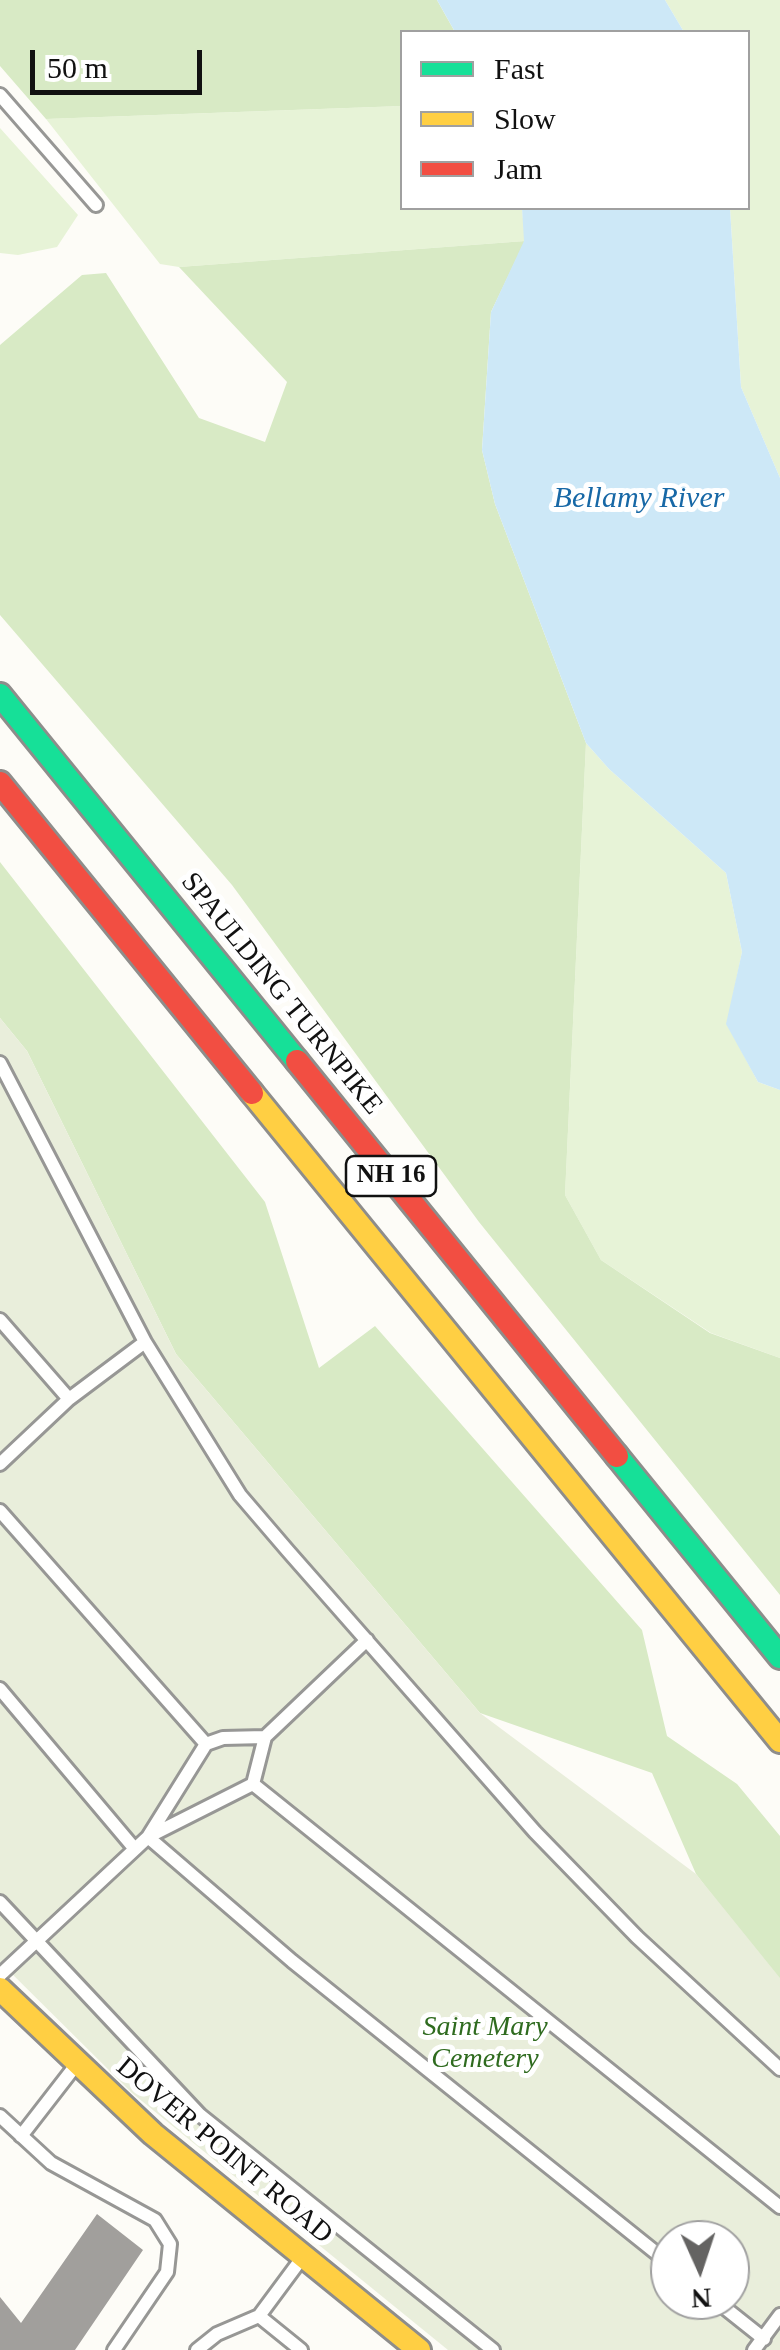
<!DOCTYPE html>
<style>
body{margin:0}
#map{position:relative;width:780px;height:2350px;overflow:hidden;background:#fdfcf7;font-family:Georgia,serif}
canvas{display:block}
.legend{position:absolute;left:400px;top:30px;width:350px;height:180px;box-sizing:border-box;background:#fff;border:2px solid #a0a0a0;margin:0;padding:12px 18px;list-style:none;font-size:30px;color:#111}
.legend li{display:flex;align-items:center;gap:20px;height:50px}
.legend b{width:50px;border:2px solid #a0a0a0}
.north{position:absolute;left:650px;top:2220px;width:100px;height:100px;box-sizing:border-box;background:#fff;border:2px solid #a0a0a0;border-radius:50%;rotate:177deg;font-size:28px;font-weight:700;line-height:40px;text-align:center;color:#111}
.north::after{content:'';display:block;margin:auto;width:35px;height:45px;background:#646362;clip-path:polygon(50% 0,100% 100%,50% 72%,0 100%)}
.scale{position:absolute;left:30px;top:50px;width:172px;height:45px;box-sizing:border-box;border:5px solid #111;border-top:0;padding-left:12px;font-size:30px;line-height:35px;white-space:nowrap;color:#111;-webkit-text-stroke:8px #fff;paint-order:stroke}
</style>
<div id="map">
<canvas width="780" height="2350"></canvas>
<ul class="legend">
<li><b style="height:12px;background:#16e098"></b>Fast</li>
<li><b style="height:12px;background:#ffcf43"></b>Slow</li>
<li><b style="height:12px;background:#f24e42"></b>Jam</li>
</ul>
<div class="north">N</div>
<div class="scale">50 m</div>
</div>
<script>
const c = document.querySelector('canvas').getContext('2d');
c.lineJoin = 'round';
function fill(path, color) { c.fillStyle = color; c.fill(path, 'evenodd'); }
function trace(path, color, width, dash) { c.strokeStyle = color; c.lineWidth = width; c.lineCap = dash ? 'butt' : 'round'; c.setLineDash(dash || []); c.stroke(path); }
function label(font, color, halo, rows, align = 'center') {
  c.font = font + ' Georgia,serif'; c.lineWidth = 10; c.setLineDash([]); c.textBaseline = 'middle'; c.strokeStyle = halo; c.fillStyle = color; for (const [text, x, y, turn = 0] of rows) {
    c.save(); c.translate(x, y); c.rotate((+turn || 0) * Math.PI / 180); c.textAlign = isNaN(turn) ? turn : align; if (halo) c.strokeText(text, 0, 0); c.fillText(text, 0, 0); c.restore();
  }
}
fill(new Path2D(`
 M665 0H780V478L741 387 730 208H748V32H684Z
 M402 106V208H522L525 241 179 267 160 264 46 119Z
 M0 128 78 215 57 247 18 255 0 253Z
 M586 743 609 769 726 873 742 952 727 1024 758 1082 780 1090V1358L711 1333 601 1260 565 1195Z`), '#e7f3d7');
fill(new Path2D(`
 M0 0H437L455 32H402V106L46 119 0 66Z
 M525 241 491 312 482 450 495 504 586 743 565 1195 601 1260 710 1333 780 1358V1595L479 1222 232 885 0 615V345L82 275 106 273 199 418 265 442 287 382 179 267Z
 M0 862 265 1202 319 1368 375 1326 642 1630 667 1736 737 1784 780 1836V1986L696 1874 652 1773 480 1713 176 1354 27 1051 0 1018Z`), '#d8eac5');
fill(new Path2D(`
 M0 1018 27 1051 176 1354 480 1713 696 1874 780 1978V2350H448L132 2093 0 1962ZM670 2240H730V2300H670Z`), '#e9eedb');
fill(new Path2D(`
 M437 0H665L684 32H455Z
 M522 208H730L741 387 780 478V1090L758 1082 726 1024 742 952 726 873 609 769 586 743 495 504 482 450 491 312 524 241Z`), '#cde8f7');
fill(new Path2D(`
 M97 2214 143 2250 75 2350H0V2297L21 2323Z`), '#a19f9c');
const lane = new Path2D(`
 M0 95 96 205
 M0 1063 145 1342 69 1399 0 1464
 M0 1320 69 1399
 M145 1342 240 1495 288 1551 535 1832 637 1937 780 2069
 M0 1511 206 1744
 M0 1689 134 1848
 M265 1737 367 1640
 M253 1784 780 2207
 M0 1902 200 2115 493 2350
 M0 1975 148 1837 253 1784 265 1737 223 1738 206 1744 148 1837 292 1961 670 2264
 M0 2116 51 2163 155 2220 170 2244 167 2272 114 2350
 M21 2136 76 2065
 M715 2300 764 2339
 M197 2350 217 2334 259 2316
 M301 2350 259 2316 302 2258
 M754 2350 780 2315`);
const fast = new Path2D(`
 M0 695 297 1061
 M617 1456 780 1657`);
const slow = new Path2D(`
 M252 1093 780 1741
 M0 1989 153 2134 419 2350`);
const jam = new Path2D(`
 M0 783 252 1093
 M297 1061 617 1456`);
trace(lane, '#979795', 18);
trace(fast, '#8e8d8b', 28);
trace(slow, '#8e8d8b', 28);
trace(jam, '#8e8d8b', 28);
trace(lane, '#fffffe', 12);
trace(fast, '#16e098', 22);
trace(slow, '#ffcf43', 22);
trace(jam, '#f24e42', 22);
for (const [x, y, w] of [
 [391,1176,90]
]) { const box = new Path2D(); box.roundRect(x - w / 2, y - 20, w, 40, 8); c.fillStyle = '#fff'; c.fill(box); trace(box, '#111', 2.5); }
label('bold 25px', '#111', null, [
 ["NH 16",391,1176]
]);
label('28px', '#111', '#fff', [
 ["SPAULDING TURNPIKE",281,994,51],
 ["DOVER POINT ROAD",224,2151,40]
]);
label('italic 28px', '#2f6b1f', '#fff', [
 ["Saint Mary",485,2028],
 ["Cemetery",485,2060]
]);
label('italic 30px', '#1768a6', '#fff', [
 ["Bellamy River",639,499]
]);
</script>
